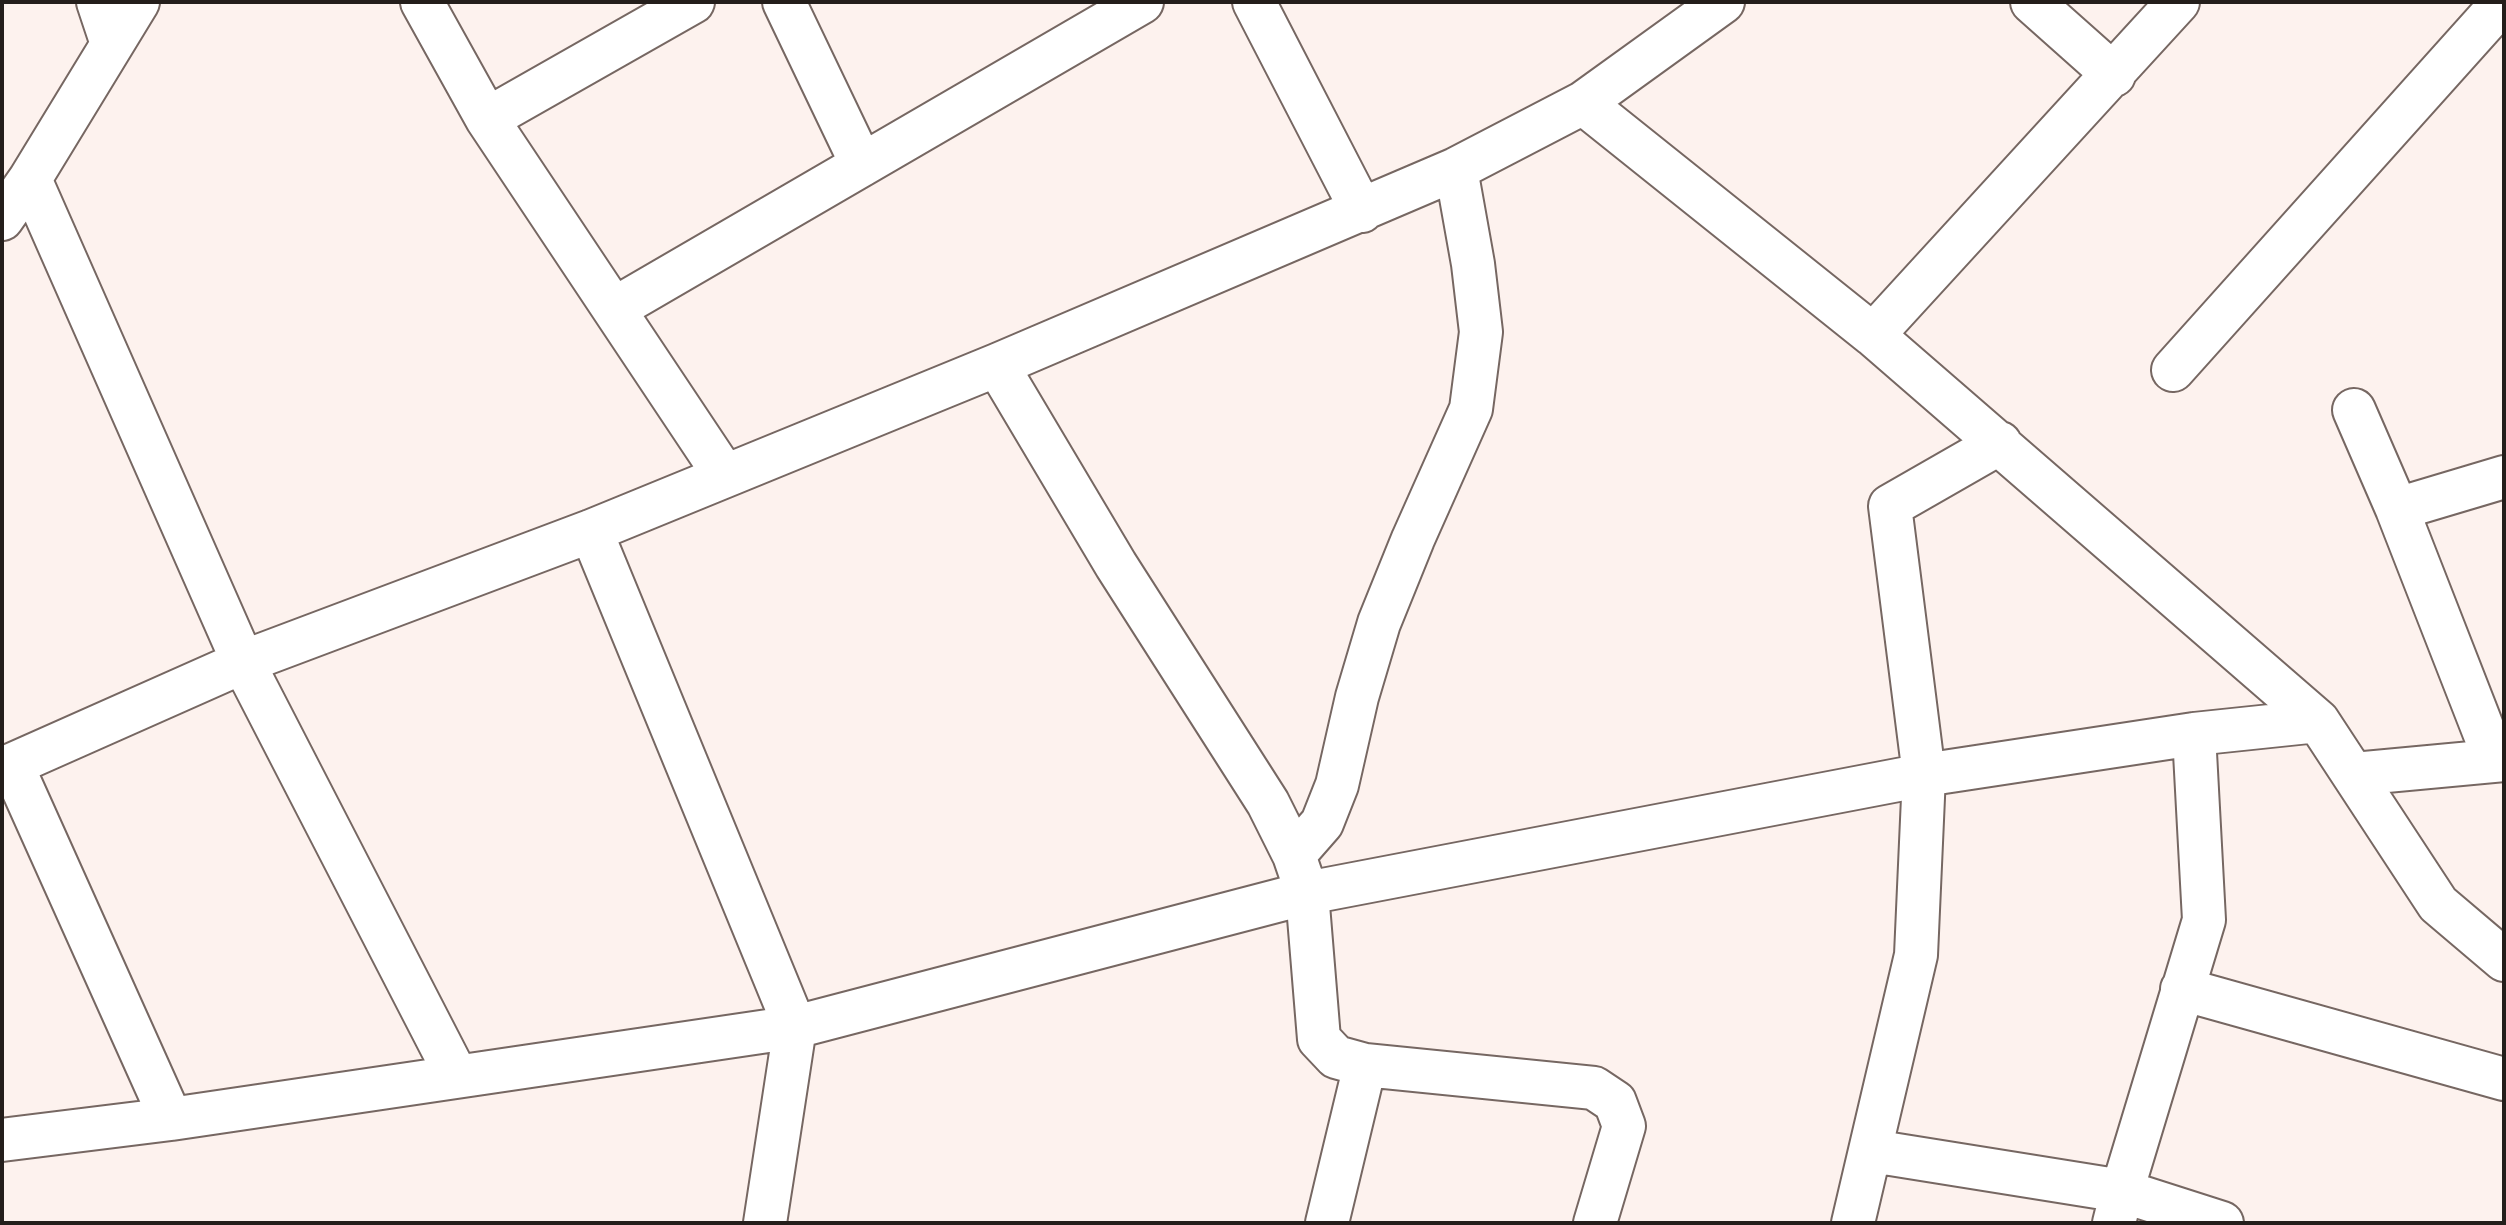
<!DOCTYPE html>
<style>
body{margin:0}
#map{position:relative;width:2506px;height:1225px;overflow:hidden;background:#fdf2ee;font-family:"Golos Text",sans-serif}
canvas{display:block}
.frame{position:absolute;inset:0;border:4px solid #241e1b;pointer-events:none}
</style>
<div id="map">
<canvas width="2506" height="1225"></canvas>
<div class="frame"></div>
</div>
<script>
const c = document.querySelector('canvas').getContext('2d');
c.lineJoin = 'round';
function trace(path, color, width, dash) { c.strokeStyle = color; c.lineWidth = width; c.lineCap = dash ? 'butt' : 'round'; c.setLineDash(dash || []); c.stroke(path); }
const minor = new Path2D(`
 M98 2 112 44
 M422 2 487 119 725 476
 M784 2 862 165
 M1254 2 1362 211
 M2032 2 2114 75
 M1583 103 1873 335 2318 721 2438 904 2504 960
 M487 119 693 2
 M30 179 243 662 456 1075
 M2 219 30 179 138 2
 M614 309 1142 2
 M1873 335 2178 2
 M997 365 1116 565 1268 803 1294 855 1307 893 1319 1039 1336 1057 1365 1065 1594 1088 1615 1102 1624 1126 1595 1223
 M2173 370 2503 2
 M2354 410 2397 509 2495 760
 M2397 509 2504 477
 M591 531 795 1027 765 1223
 M12 765 171 1119
 M2 769 243 662 591 531 997 365 1456 169 1583 103 1723 2
 M2354 774 2504 760
 M1294 855 1322 823 1337 785 1357 697 1379 623 1413 539 1471 409 1481 332 1473 264 1456 169
 M2182 989 2504 1079
 M2 1140 171 1119 795 1027 1307 893 1924 775 2194 734 2318 721
 M1872 1151 2122 1191 2222 1223
 M1327 1223 1365 1065
 M1853 1223 1916 955 1924 775 1890 506 2000 443
 M2114 1223 2122 1191 2204 920 2194 734`);
trace(minor, '#766762', 46);
trace(minor, '#fff', 42);
</script>
